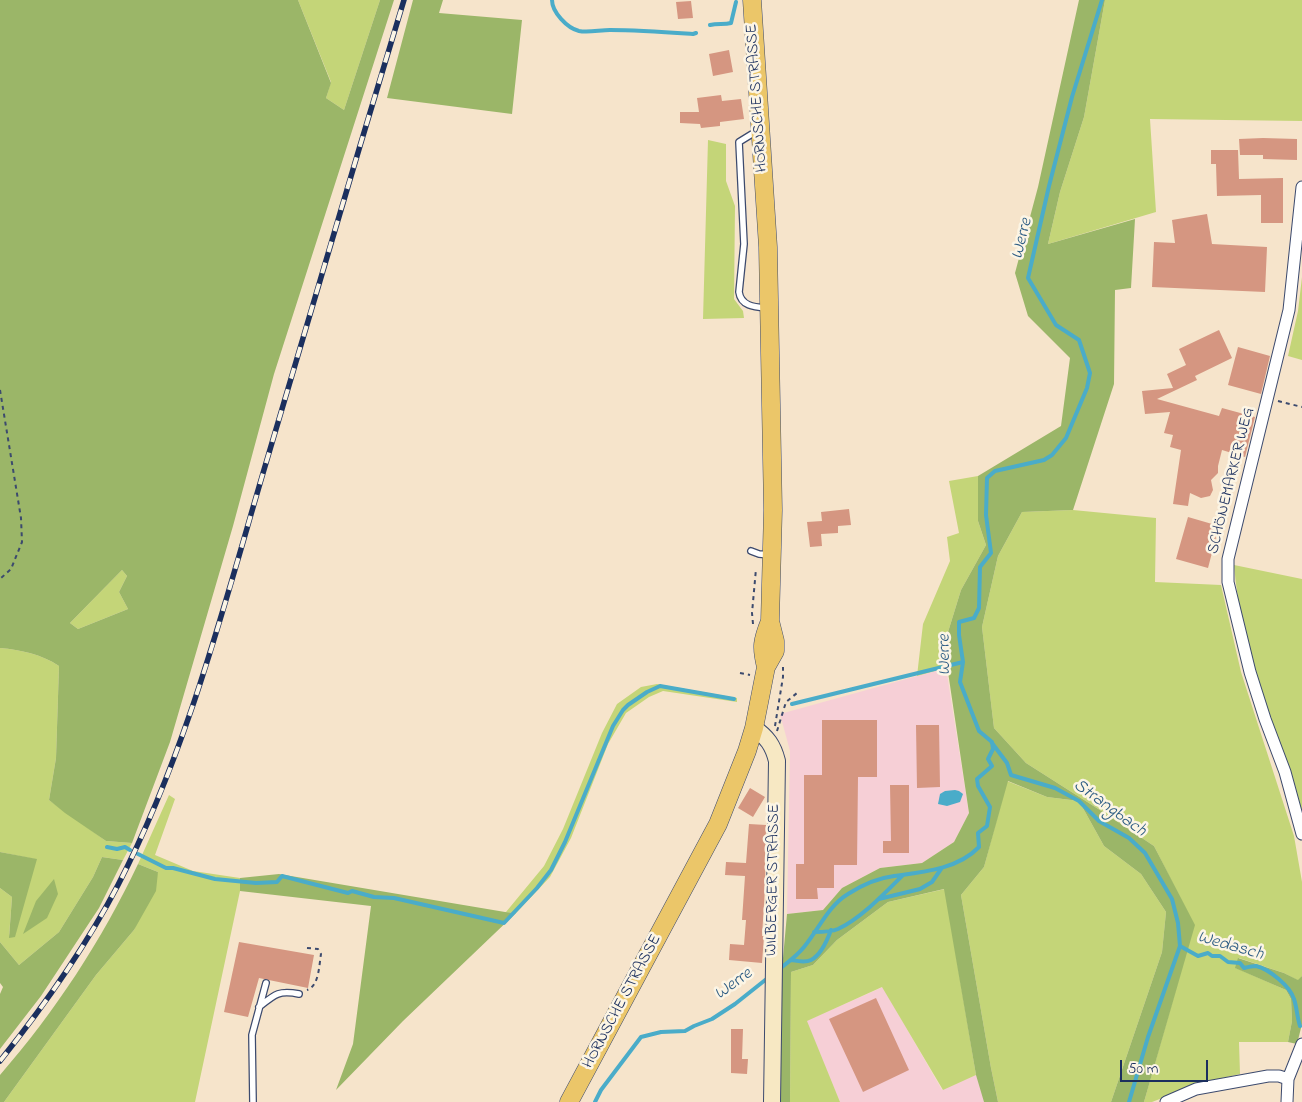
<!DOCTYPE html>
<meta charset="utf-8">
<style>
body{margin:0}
#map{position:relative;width:1302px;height:1102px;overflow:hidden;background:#f6e4cb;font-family:"Indie Flower",sans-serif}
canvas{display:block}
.scale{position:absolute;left:1120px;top:1060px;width:88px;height:22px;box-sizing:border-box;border:2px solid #1b2f5e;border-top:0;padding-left:6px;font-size:15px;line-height:18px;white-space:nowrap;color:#1b2f5e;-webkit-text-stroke:4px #fcf5e5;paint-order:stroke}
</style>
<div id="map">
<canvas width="1302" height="1102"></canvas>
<div class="scale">50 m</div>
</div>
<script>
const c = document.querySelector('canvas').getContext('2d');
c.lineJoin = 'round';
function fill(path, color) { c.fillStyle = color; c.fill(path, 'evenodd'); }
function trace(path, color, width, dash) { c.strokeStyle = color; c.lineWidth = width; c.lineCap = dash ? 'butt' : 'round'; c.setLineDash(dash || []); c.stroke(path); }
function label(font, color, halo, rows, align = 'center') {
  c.font = font + ' "Indie Flower",sans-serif'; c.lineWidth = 5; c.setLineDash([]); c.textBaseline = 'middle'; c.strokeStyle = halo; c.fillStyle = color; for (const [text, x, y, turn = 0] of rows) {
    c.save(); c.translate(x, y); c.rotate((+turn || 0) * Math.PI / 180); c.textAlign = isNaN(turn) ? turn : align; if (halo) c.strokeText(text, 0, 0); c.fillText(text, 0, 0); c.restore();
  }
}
fill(new Path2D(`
 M946 668 969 813 954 842 922 863 880 868 842 888 823 910 787 914 790 751 780 714Z
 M883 987 942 1090 991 1068 998 1102H840L806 1021Z`), '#f6cfd6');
fill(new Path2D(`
 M298 0H380L344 110 326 98 331 82Z
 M1105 0H1302V121L1150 119 1156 212 1048 244 1060 192 1084 117Z
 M708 140 726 144V181L735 206 734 299 743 311 744 318 703 319Z
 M1302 277V360L1288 356 1298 311Z
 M978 476V521L986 545 961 590 944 645 946 668 917 676 923 624 950 561 947 537 959 533 949 481Z
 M1073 510 1156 518 1155 582 1221 585 1241 672 1294 836 1302 882V976L1299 981 1284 973 1239 958 1236 968 1286 990 1291 999 1292 1021 1288 1042H1239L1240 1074 1201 1083 1152 1102H1144L1194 925 1154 846 1103 812 1026 763 994 728 982 627 998 556 1022 512Z
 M1234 565 1302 579V813C1274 732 1241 651 1234 565Z
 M122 570 127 576 119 592 128 609 78 629 70 623Z
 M0 648C21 650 41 654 59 666L56 758 49 800 106 841 132 843 123 860 102 857 93 877 59 932 19 965 0 942V888L12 897 9 937 34 859 0 852Z
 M657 684 737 698V702L663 691 649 697 626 713 608 744 571 838 550 877 516 913 506 912 544 866 563 829 602 733 617 704 641 687Z
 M1007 781 1047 797 1079 801 1104 846 1141 874 1166 912 1162 952 1111 1102H998L991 1068 961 895 984 867Z
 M169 795 175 799 155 855 193 871 240 878V891L195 1102H4L96 975 134 930 158 872 138 864Z
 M945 889 976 1075 943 1090 882 987 807 1021 840 1102H790L791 972 813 965 837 940 888 902Z`), '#c4d578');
fill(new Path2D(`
 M0 0H298L331 83 326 98 344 110 380 0H394L274 374 233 526 170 742 132 843 106 841 65 813 49 800 56 758 59 666C41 654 21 650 0 648ZM122 570 127 576 119 592 128 609 78 629 70 623Z
 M413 0H443L439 13 522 20 512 114 387 98Z
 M1079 0H1105L1084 117 1060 192 1048 244 1135 219 1131 288 1115 290 1114 384 1073 510 1022 512 998 556 982 627 994 728 1026 763 1103 812 1154 846 1195 925 1144 1102H1111L1162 952 1166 912 1141 874 1104 846 1079 801 1047 797 1008 781 984 867 961 895 991 1068 998 1102H984L976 1075 944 889 888 902 837 940 813 965 791 972 790 1102H780L781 980 787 914 823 910 842 888 880 868 922 863 954 842 969 813 944 645 961 590 986 545 978 521V476L1061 426 1070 358 1028 316 1015 273 1038 187Z
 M0 852 37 859 15 937 9 938 12 897 0 888Z
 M102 857 123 860 99 908 41 996 0 1049V994L3 987 0 983V942L19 965 59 932 93 877Z
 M138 864 158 872 156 891 134 930 96 975 4 1102H0V1075C55 1012 102 940 138 864Z
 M279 874 505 912 516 913 403 1021 336 1090 353 1044 371 906 240 891V878Z
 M54 879 58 894 47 918 23 934 36 901Z
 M1238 958 1284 973 1298 980 1302 976V1024L1297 1044 1288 1042 1292 1021 1291 999 1286 990 1235 968Z`), '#9bb668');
fill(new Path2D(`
 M955 790 959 791 963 794 960 802 947 806 938 804 940 794 945 791Z`), '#4aacc9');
trace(new Path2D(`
 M552 0C552 12 567 28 579 31 588 33 600 30 610 30 638 30 665 32 693 34L696 33
 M710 25C718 23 724 25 731 23L736 2
 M792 704 963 662
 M992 743 1007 763 1011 775 1055 788 1079 801 1099 821 1129 838 1145 853 1172 899 1178 923 1180 946 1148 1037 1129 1102
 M107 847 117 849 125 847 130 850
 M138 854 166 868H173L215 879 256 883 277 882 282 876 348 893 352 891 374 897 394 898 504 923 537 888 551 870 565 842 613 726 623 710 628 705 647 692 660 686 734 699
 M879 899 920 889 932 882 941 869
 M814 932C822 932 831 932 838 929 861 918 884 894 902 876
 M1180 946 1198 956 1208 953 1212 956H1220L1228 962 1240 963 1244 968C1248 967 1252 966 1256 966 1269 969 1290 986 1294 999 1297 1008 1297 1017 1300 1026
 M791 960C797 961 805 963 811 960 821 955 827 941 831 930
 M778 970C787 963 797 956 804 947 819 929 828 906 848 894 862 885 878 878 894 876 924 872 958 869 979 847L978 833 987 826 990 807 978 786 977 779 992 766 988 759 993 749 992 742 979 731 960 682 963 662 959 635V622L974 618 979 608 980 567 991 553 986 515 987 478 995 471 1044 460 1052 455 1066 438 1087 388 1090 373 1079 340 1056 325 1028 278 1049 186 1072 97 1102 0
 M595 1102 601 1090 641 1037 661 1032 685 1031 694 1026 712 1019 735 1004 769 977`), '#4aacc9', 4);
fill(new Path2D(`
 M691 1 693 18 678 19 676 2Z
 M729 50 733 72 713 76 709 54Z
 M721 95 722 101 741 99 744 119 720 122V126L701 128 700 124 680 123V112H699L697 98Z
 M1263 138 1297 139V160L1263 159V155H1240L1239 139Z
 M1211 150H1238L1239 179 1283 178V223H1261V195L1217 196 1216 164H1211Z
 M1207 214 1212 244 1267 247 1265 292 1152 287 1154 242 1175 243 1172 220Z
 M1219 330 1232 358 1195 376 1197 380 1157 399 1219 416 1222 408 1255 417 1245 457 1222 450 1218 466V473L1211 480 1213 490 1210 496 1201 498 1190 493 1188 506 1173 504 1181 450 1170 447 1173 435 1164 433 1170 412 1145 414 1142 391 1173 388 1167 374 1186 365 1179 349Z
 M1238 347 1270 356 1261 394 1228 385Z
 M849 509 851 525 838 526V533L821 534 822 546 810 547 807 522 822 521 821 512Z
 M1188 517 1219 526 1208 568 1176 559Z
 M822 720H877V777H858L857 865H834V888H817L818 899H796V864H804V775H822Z
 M916 725H939L940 787 917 788Z
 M890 785H909V853H883V841H891Z
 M750 788 765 797 753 817 738 808Z
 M749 824 766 825 765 888 762 936H764L762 963 729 960 730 944 744 945 746 920H742L745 876 725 875 726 862 746 863Z
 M239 942 314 955 308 988 259 978 248 1017 224 1012Z
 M876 998 909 1070 863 1092 829 1019Z
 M731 1029H743L742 1059H748L747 1074 731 1073Z`), '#d59681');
const lane = new Path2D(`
 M759 134H752L739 142 744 244 739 292C741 306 754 307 766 308
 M751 551 759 554 770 555
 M259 1007C275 994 279 990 299 994
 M253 1102 252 1035 266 983`);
const street = new Path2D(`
 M1302 187 1289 310 1228 559V582L1250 672 1265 719 1285 772 1302 834
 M1166 1102 1196 1089 1268 1076H1279L1288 1079
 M1287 1102 1288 1079 1302 1044`);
const secondary = new Path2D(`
 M754 728C767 737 773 745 777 761L772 1102`);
const primary = new Path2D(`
 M766 667C761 647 762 641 770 621
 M569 1102 718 824 747 751 754 728 766 667 775 651V641L770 621 773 510 768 247 752 0`);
trace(lane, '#3c4a6e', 8);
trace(street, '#3c4a6e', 13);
trace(secondary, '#3c4a6e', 18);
trace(primary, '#3c4a6e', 19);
trace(new Path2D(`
 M0 390 21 518 22 542 11 569 0 579
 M1278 401 1302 407
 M753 624 752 613 756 569
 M740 673 750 675
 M775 726 783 677V667
 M777 731 786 702 797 693
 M307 948 318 949 321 954C319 966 319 986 307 990`), '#3c4a6e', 2, [4, 4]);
trace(lane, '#fff', 5.5);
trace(street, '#fff', 11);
trace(secondary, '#f7e8c3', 16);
trace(primary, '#ebc669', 18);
const rail = new Path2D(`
 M0 1061C44 1006 85 948 118 885 187 752 224 605 266 463 312 308 357 154 404 0`);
trace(rail, '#1b2f5e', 5.5);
trace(rail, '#fcf5e5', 4, [11]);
label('16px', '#1b2f5e', '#fcf5e5', [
 ["HORNSCHE STRASSE",758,98,-94],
 ["SCHÖNEMARKER WEG",1232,481,-76],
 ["WILBERGER STRASSE",774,880,-89],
 ["HORNSCHE STRASSE",623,1002,-62]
]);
label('italic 18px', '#2b5b83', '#fcf5e5', [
 ["Werre",1023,239,-76],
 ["Werre",946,655,-91],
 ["Strangbach",1109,809,36],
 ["Wedasch",1230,947,16],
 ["Werre",734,985,-36]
]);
</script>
